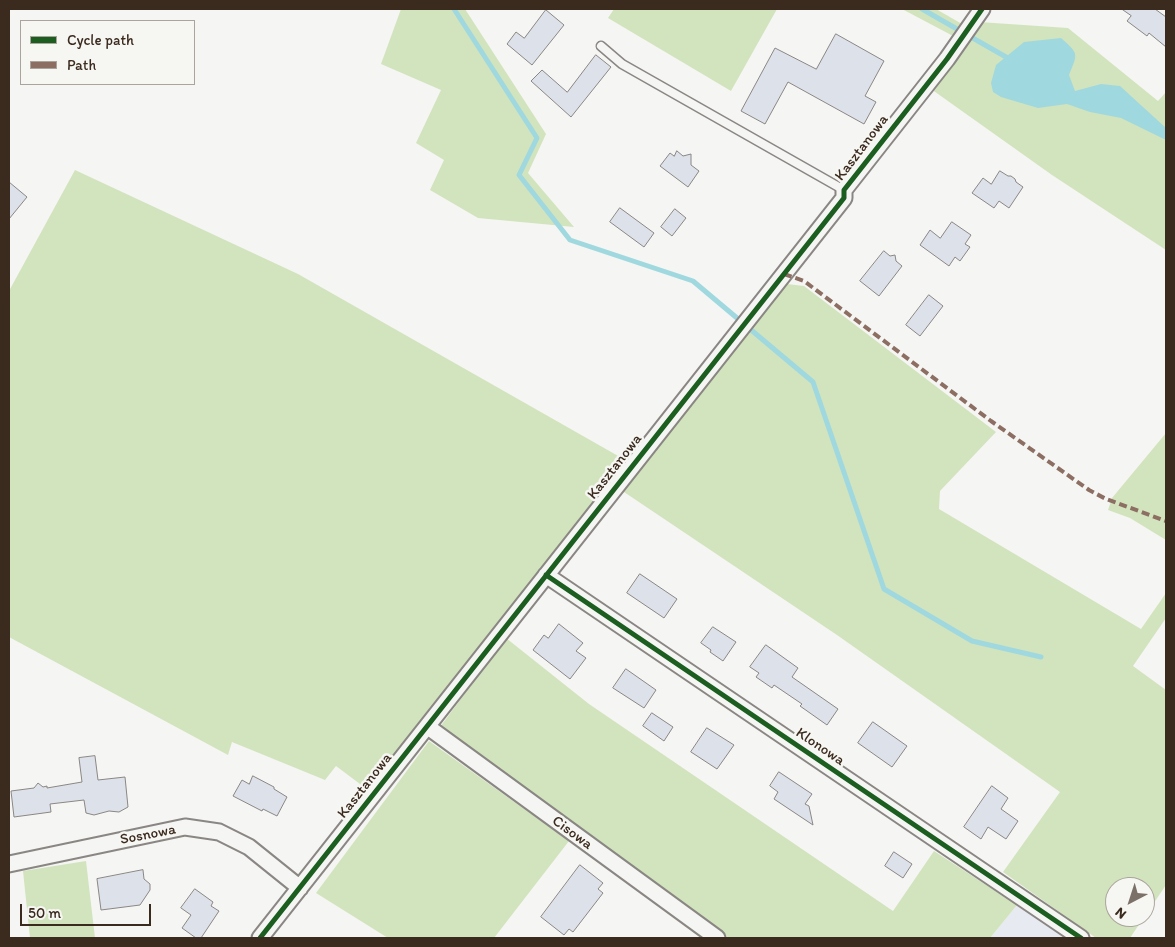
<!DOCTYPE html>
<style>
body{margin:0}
#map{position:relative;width:1175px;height:947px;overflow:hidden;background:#f5f5f3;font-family:Itim,sans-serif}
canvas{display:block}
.frame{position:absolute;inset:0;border:10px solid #3b2a1e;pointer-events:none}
.legend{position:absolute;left:20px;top:20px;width:175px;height:65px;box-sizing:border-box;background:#f6f6f2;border:1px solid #aba49d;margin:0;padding:6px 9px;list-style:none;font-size:15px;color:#3b2a1e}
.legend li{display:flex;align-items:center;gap:10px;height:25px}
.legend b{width:25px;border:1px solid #aba49d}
.north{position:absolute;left:1105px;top:877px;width:50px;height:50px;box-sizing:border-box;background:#f6f6f2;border:1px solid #aba49d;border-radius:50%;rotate:220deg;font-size:14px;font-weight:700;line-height:20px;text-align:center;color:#3b2a1e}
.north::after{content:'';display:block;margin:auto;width:18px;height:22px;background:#7c7169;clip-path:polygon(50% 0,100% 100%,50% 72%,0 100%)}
.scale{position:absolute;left:20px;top:904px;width:131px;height:22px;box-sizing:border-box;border:2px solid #3b2a1e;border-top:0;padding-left:6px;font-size:15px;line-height:18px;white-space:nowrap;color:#3b2a1e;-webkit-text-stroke:4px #f6f6f2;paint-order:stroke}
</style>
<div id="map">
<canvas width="1175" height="947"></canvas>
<div class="frame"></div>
<ul class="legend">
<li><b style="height:6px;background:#1b5e20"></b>Cycle path</li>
<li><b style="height:6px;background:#8d6e63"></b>Path</li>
</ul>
<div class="north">N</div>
<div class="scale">50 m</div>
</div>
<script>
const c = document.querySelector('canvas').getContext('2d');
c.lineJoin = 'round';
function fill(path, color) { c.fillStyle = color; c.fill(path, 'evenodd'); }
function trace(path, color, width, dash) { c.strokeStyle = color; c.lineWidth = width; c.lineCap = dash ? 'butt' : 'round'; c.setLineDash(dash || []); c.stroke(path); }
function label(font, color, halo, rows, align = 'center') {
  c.font = font + ' Itim,sans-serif'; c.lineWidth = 5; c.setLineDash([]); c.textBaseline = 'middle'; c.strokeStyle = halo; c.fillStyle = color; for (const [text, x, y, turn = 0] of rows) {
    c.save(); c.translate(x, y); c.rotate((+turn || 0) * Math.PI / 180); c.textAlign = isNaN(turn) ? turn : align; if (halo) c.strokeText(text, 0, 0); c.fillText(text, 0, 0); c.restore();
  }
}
fill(new Path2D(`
 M1017 905 1066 938H990Z`), '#e7eaf0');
fill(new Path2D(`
 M401 9H465L546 134 528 173 574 227 478 218 430 190 444 160 416 143 441 90 381 64Z
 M614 9H777L731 91 608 18Z
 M902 9H936L962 24 955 37Z
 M979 22 1068 28 1158 101 1166 92V250L1052 175 931 89Z
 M75 170 298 274 627 461 368 790 336 766 325 780 232 742 228 755 9 637V291Z
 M787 284 804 286 996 432 940 491 939 509 1141 629 1166 593V618L1133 666 1166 690V885L1145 916V887H1115V917H1144L1130 938H1096L1003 872 1060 792 837 635 621 490Z
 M1166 433V540L1130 518 1108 510 1112 498Z
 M506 638 589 704 893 911 934 851 1017 905 990 938H729L440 727Z
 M429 741 569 841 494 938H388L316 893Z
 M86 861 95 938H30L23 871Z`), '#d2e4bd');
fill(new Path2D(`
 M1061 38C1079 54 1078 53 1069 75L1075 91 1101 84 1120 86 1166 128V140L1121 118 1090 112 1067 104 1038 108 1001 97 993 92 991 83 996 65 1024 42Z`), '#a0d8df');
trace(new Path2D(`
 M454 9 537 138 519 175 570 240 693 281 813 382 884 589 972 641 1041 657
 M922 9 1006 57`), '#a0d8df', 5);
const building = new Path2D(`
 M1122 9H1155L1166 17V47L1149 33 1147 36 1127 21 1131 16Z
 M546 10 564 25 532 65 507 44 516 32 524 38Z
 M836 34 884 61 865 96 876 102 864 124 788 82 765 124 741 111 775 48 816 69Z
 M596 55 611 67 571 117 531 81 542 70 567 92Z
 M677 151 683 156 691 154V165L699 171 688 187 660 166 670 153 674 156Z
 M1000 171 1008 176H1011L1015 179 1016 182 1023 187 1009 208 999 201 994 208 972 193 983 178 991 184Z
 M9 182 27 197 9 219Z
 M620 208 654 233 644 247 610 222Z
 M675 209 686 218 672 236 661 227Z
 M952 222 971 235 965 244 970 247 960 261 955 257 949 266 920 245 930 230 940 238Z
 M884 251 890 256 895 255 896 261 902 266 879 296 860 281Z
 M929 295 943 306 920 336 906 325Z
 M640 574 677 599 664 618 627 593Z
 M559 624 583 643 576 651 586 658 570 679 533 650 544 635 548 638Z
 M713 627 736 642 723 661 710 652 711 650 701 643Z
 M766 645 798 668 792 677 838 709 827 725 800 706 802 704 774 685 772 688 756 677 759 673 750 667Z
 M626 669 656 690 644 708 613 688Z
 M652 713 673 727 664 741 643 726Z
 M873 722 907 746 892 767 858 743Z
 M707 728 734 745 717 769 691 752Z
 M95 756 98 780 125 777 128 807 119 812 109 811 94 815 86 813 84 800 50 804 51 812 14 817 11 791 34 788 38 783 43 787 47 786V788L82 782 79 758Z
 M779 772 812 794 805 804 809 806 813 825 774 799 778 792 770 786Z
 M253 776 274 787V789L287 797 277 816 263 809 262 811 233 796 242 780 249 784Z
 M992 786 1008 798 1001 809 1018 821 1006 839 988 827 981 839 964 827Z
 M894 852 912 864 903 878 885 866Z
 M580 865 603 883 598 889 603 893 573 932 569 929 564 935 541 917Z
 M143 870 144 879 150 884V890L140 905 101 910 97 879Z
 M195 889 213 902 211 906 219 911 201 938H196L182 928 191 915 181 908Z`);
fill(building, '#dde1e9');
trace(building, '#8a8683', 1);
const lane = new Path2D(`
 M601 46 622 64 844 190`);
const street = new Path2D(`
 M546 575 1081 938
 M428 727 717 938
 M9 864 185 827 219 832 249 847 300 888
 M260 938 844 198V190L947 59 982 9`);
trace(lane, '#8a8683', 11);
trace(street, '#8a8683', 19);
trace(lane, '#f5f5f3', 8);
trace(street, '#f5f5f3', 15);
trace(new Path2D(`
 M784 274 804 281 991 421 1089 490 1106 499 1166 521`), '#8d6e63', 4, [8, 4]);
trace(new Path2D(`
 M546 575 1081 938
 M260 938 844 198V190L947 59 982 9`), '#1b5e20', 5);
label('15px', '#3b2a1e', '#f6f6f2', [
 ["Kasztanowa",862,148,-53],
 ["Kasztanowa",615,467,-52],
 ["Klonowa",820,747,34],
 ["Kasztanowa",365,786,-52],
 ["Cisowa",572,833,36],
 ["Sosnowa",148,835,-11]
]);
</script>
